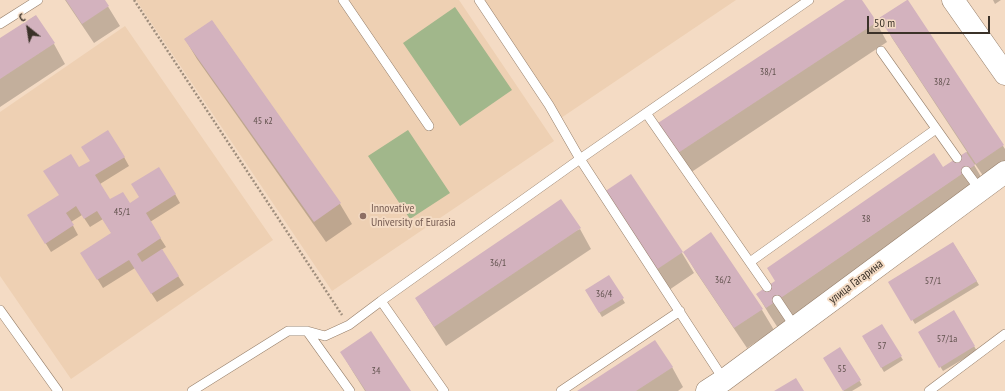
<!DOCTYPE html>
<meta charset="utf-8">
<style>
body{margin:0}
#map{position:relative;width:1005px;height:391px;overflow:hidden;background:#f4dbc4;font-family:"PT Sans Narrow",sans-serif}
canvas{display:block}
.north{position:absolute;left:8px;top:8px;width:40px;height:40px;-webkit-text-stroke:3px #f4dbc4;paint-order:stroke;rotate:330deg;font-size:11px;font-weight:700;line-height:16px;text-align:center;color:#3b3229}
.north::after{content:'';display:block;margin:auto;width:14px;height:18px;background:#3b3229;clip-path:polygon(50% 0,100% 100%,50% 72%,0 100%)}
.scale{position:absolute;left:867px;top:16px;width:123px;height:18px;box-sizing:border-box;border:2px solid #3b3229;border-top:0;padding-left:5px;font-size:12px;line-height:14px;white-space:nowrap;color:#3b3229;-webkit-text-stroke:3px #f4dbc4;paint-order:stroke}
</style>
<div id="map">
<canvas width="1005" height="391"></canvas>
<div class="north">С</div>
<div class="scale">50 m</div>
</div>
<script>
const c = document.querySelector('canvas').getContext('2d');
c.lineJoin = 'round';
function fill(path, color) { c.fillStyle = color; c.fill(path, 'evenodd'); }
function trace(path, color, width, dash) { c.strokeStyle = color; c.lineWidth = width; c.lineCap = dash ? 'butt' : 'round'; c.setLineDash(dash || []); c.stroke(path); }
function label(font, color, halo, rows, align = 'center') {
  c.font = font + ' "PT Sans Narrow",sans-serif'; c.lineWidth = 4; c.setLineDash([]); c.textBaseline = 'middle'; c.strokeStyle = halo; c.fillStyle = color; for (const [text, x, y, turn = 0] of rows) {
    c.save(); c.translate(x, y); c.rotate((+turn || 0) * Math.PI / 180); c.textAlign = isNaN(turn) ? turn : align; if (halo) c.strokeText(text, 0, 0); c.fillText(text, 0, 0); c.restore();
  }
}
fill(new Path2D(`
 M136 0H459L554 141 332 291Z
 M481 0H736L561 118Z
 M125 26 273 240 71 379 0 276V112Z`), '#eed0b3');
fill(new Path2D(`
 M455 7 512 90 460 126 403 43Z
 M408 130 450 193 410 219 368 156Z`), '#a1b78b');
fill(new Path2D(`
 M65 0H104L120 26 94 43Z
 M847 0H861L876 22 887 42 690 173 659 124Z
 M993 0H1001L995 4Z
 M907 1 1005 149V172L988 183 975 164 974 165 986 185 778 328 769 314 757 294 967 152 892 38 881 18Z
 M35 16 54 44 65 64 0 107V39Z
 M212 21 340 204 352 224 326 242 197 59 185 39Z
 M124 157 129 166 100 184 110 201 130 204 175 194 180 203 150 222 166 247 161 250 184 285 157 302 135 268 103 288 87 262 112 234 103 219 90 227 82 215 71 222 78 235 51 252 34 224 60 196 79 169Z
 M630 175 682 253 694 273 669 290 617 212Z
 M580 229 591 249 446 346 428 318 416 298Z
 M711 234 762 310 774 330 747 348 696 272 684 252Z
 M953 243 979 285 915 324 889 282Z
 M609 276 625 303 602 317 586 290Z
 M953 312 977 351 943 371 919 333Z
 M882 325 903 360 884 372 863 337Z
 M840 348 862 385 852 391H844L824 358Z
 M341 352 410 391H365L353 372Z
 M672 367 683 387 678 391H579Z`), '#0003');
fill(new Path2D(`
 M66 0H105L109 6 82 24Z
 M845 0H862L877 22 678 153 658 123Z
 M907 0H908L1004 145 976 164 879 18Z
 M36 15 55 43 0 79V38Z
 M212 20 341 203 314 222 184 39Z
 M108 130 125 157 95 175 110 199 123 192 130 203 139 197 131 184 159 167 176 194 146 213 161 238 137 254 142 262 162 249 179 276 151 294 129 260 97 280 80 253 111 233 97 211 84 219 76 206 66 213 74 225 45 244 27 215 59 195 43 171 71 154 79 167 90 161 81 147Z
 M966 152 975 165 766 308 756 294 775 281 767 268 934 153 943 167Z
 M631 174 683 252 656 270 604 192Z
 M561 199 581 228 434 327 415 298Z
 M711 232 763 309 734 328 683 252Z
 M953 242 977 281 911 321 888 282Z
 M609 275 624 298 599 313 585 290Z
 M954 310 975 346 939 368 918 332Z
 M882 324 902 356 881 368 862 336Z
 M371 331 411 391H366L340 352Z
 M655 340 673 367 636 391H577Z
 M840 347 861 380 843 391 823 358Z
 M796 378 804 391H774Z`), '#d3b2be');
const service = new Path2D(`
 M343 0 429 126
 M479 0 549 105 580 159 724 380
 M0 24 38 0
 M881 51 957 158
 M646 113 767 287
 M966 171 980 190
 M750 262 936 129
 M777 300 795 327
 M381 301 444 391
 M0 310 58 391
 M307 331 350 391
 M192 391 288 331H307L325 336 349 325 381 301 580 159 809 0
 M561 391 680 311
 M929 391 1005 334`);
const tertiary = new Path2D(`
 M953 0 1005 74
 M707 391 724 380 1005 172`);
trace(service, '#957e69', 10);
trace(tertiary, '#957e69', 23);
trace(new Path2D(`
 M134 0 342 315`), '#9e8d7c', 2.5, [2, 2]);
trace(service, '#fff', 9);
trace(tertiary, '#fff', 22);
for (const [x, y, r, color] of [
 [363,216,4,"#8d6e63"]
]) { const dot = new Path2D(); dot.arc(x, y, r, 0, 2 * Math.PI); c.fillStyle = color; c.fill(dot); trace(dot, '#f4dbc4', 1.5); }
label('10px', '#61524e', null, [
 ["38/1",768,72],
 ["38/2",942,82],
 ["45 к2",263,121],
 ["45/1",122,212],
 ["38",866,219],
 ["36/1",498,263],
 ["36/2",723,280],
 ["57/1",933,281],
 ["36/4",604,294],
 ["57/1а",947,339],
 ["57",882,346],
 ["55",842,369],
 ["34",376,371]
]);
label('12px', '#785e54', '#f4dbc4', [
 ["Innovative",371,209],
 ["University of Eurasia",371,223]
], 'left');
label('12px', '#3b3229', '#f4dbc4', [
 ["улица Гагарина",856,282,-37]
]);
</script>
